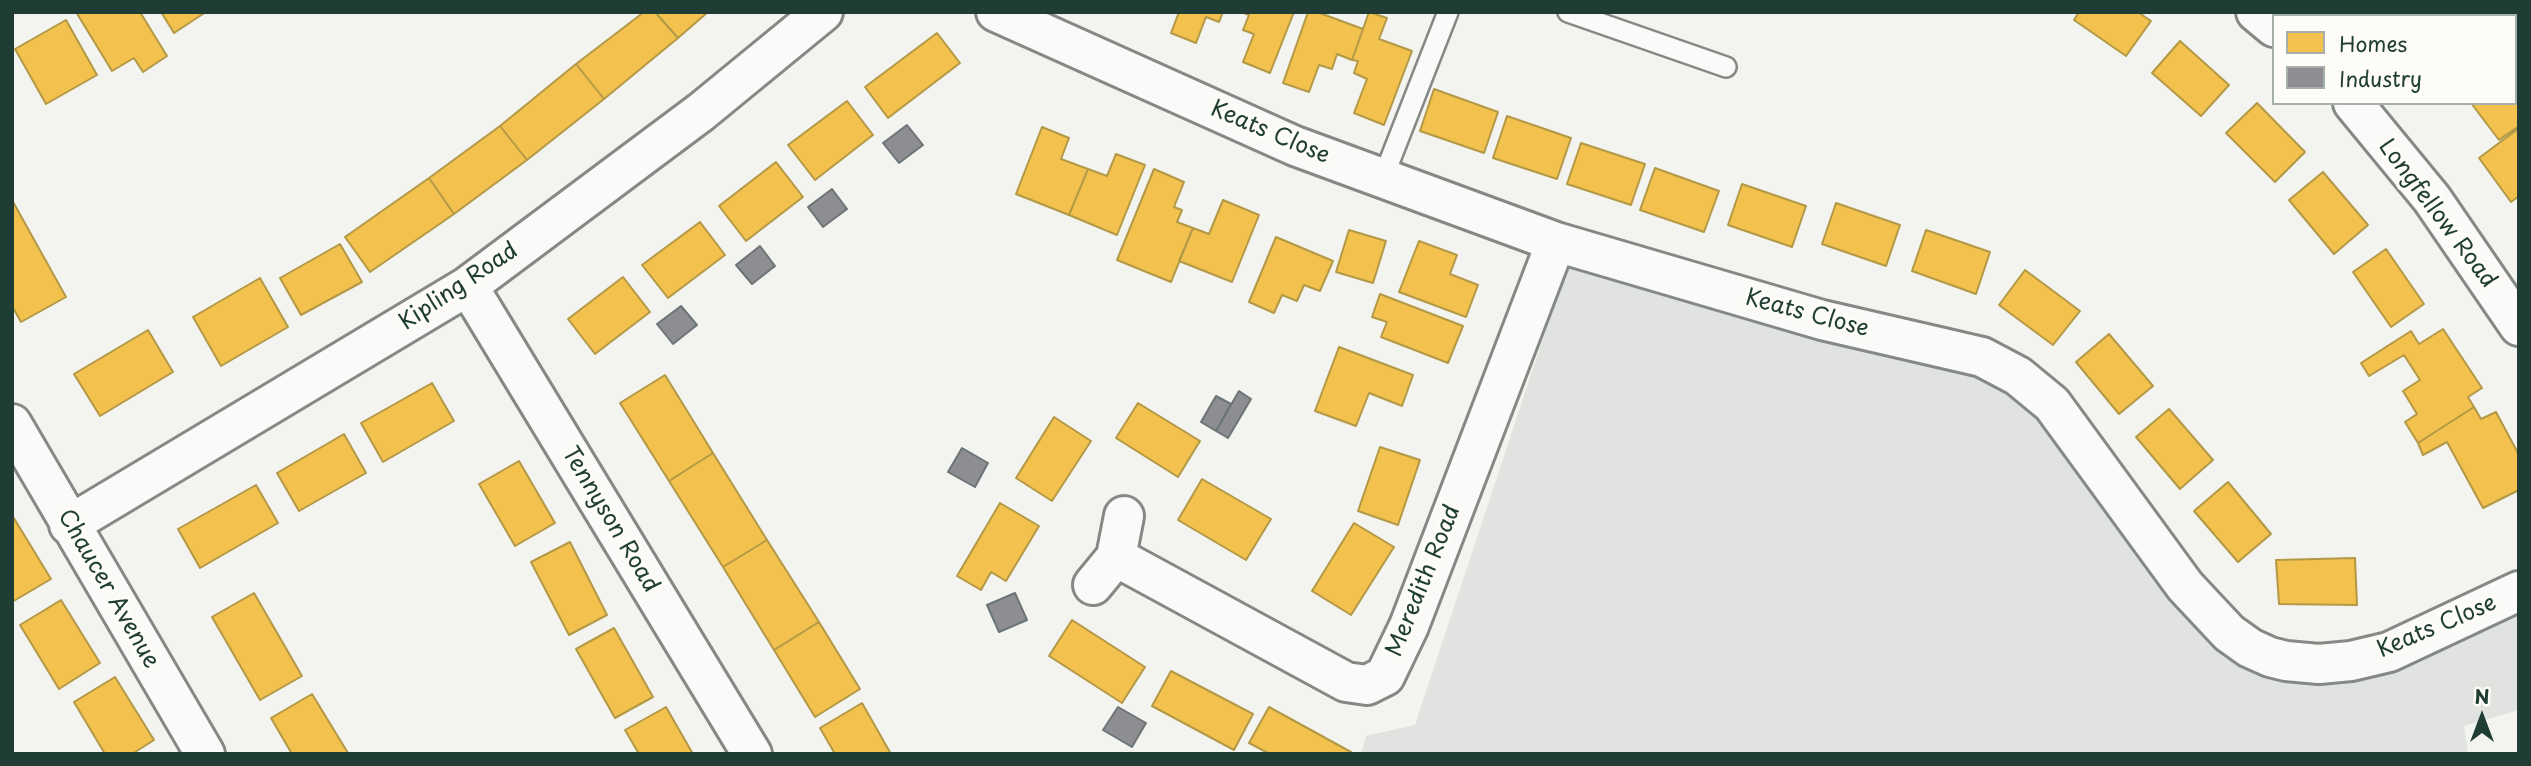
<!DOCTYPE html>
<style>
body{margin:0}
#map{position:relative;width:2531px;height:766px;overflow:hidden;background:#f3f3f0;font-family:"Playpen Sans",sans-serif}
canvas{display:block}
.frame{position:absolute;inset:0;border:14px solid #1f3d34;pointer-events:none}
.legend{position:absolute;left:2272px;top:14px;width:245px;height:91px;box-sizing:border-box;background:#fdfcf7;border:2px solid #a4b0a9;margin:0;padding:9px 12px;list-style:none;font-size:21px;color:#1f3d34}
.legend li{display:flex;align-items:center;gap:14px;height:35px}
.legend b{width:35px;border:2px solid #a4b0a9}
.north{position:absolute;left:2447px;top:682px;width:70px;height:70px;-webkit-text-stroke:5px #fdfcf7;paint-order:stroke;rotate:0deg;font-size:19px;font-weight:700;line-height:28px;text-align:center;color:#1f3d34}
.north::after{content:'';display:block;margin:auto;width:24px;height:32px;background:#1f3d34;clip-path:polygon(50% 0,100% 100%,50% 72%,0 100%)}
</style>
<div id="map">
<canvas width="2531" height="766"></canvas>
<div class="frame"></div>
<ul class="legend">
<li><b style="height:19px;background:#f2c14e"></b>Homes</li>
<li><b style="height:19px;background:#8d8d92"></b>Industry</li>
</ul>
<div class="north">N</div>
</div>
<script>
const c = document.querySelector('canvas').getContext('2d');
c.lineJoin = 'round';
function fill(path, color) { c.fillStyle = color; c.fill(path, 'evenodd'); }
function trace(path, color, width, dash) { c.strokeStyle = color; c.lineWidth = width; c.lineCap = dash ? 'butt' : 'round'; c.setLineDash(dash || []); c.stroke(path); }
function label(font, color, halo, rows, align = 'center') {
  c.font = font + ' "Playpen Sans",sans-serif'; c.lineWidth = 7; c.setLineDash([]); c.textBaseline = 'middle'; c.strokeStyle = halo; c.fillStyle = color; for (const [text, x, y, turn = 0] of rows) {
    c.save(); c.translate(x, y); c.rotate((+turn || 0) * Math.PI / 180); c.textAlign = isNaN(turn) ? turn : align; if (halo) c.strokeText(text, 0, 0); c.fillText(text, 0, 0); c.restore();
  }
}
fill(new Path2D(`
 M1568 263 1983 366 2019 390 2275 670 2519 607V710L2464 726 2468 754H1361L1366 736 1415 725Z`), '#e0e3df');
const homes = new Path2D(`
 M76 12H140L167 56 143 72 134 58 112 71Z
 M161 12H206L174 33Z
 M644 12H655L678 38 604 99 576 64Z
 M655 12H708L678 38Z
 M1179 12H1223L1219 22 1206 17 1196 43 1171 33Z
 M1241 12H1294L1270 73 1243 62 1254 34 1243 30 1249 15Z
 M1308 12H1317L1363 29 1352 60 1337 54 1332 69 1319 65 1309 92 1283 83Z
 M1369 12 1387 18 1379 39 1412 51 1384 125 1354 113 1367 79 1354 73 1358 61 1352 60Z
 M2079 12H2138L2151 21 2126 56 2074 20Z
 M66 20 97 75 46 104 15 49Z
 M937 33 960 63 888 118 865 87Z
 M2180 41 2229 85 2201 116 2152 73Z
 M2519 56V126L2499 140 2471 103H2515V59Z
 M576 64 604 99 527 160 500 126Z
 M1434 89 1498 112 1484 153 1420 131Z
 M847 101 873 135 815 180 788 145Z
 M2257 103 2305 152 2275 182 2226 133Z
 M1507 116 1571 138 1557 179 1493 158Z
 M500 126 527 160 454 214 429 178Z
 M1042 127 1069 138 1061 159 1088 169 1069 215 1016 194Z
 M2519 128V196L2511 202 2479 158Z
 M1581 143 1645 164 1631 205 1567 184Z
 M1116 154 1145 165 1117 235 1069 215 1088 169 1107 176Z
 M776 162 803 197 746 241 719 206Z
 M1655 168 1719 191 1704 232 1640 210Z
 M1154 169 1184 182 1174 207 1182 210 1177 222 1193 228 1171 282 1117 260Z
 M2323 172 2368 225 2334 254 2289 200Z
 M429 178 454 214 370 272 345 237Z
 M1742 184 1806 206 1792 247 1728 225Z
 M12 200 66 297 21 322 12 306Z
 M1223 200 1259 215 1232 282 1179 261 1193 228 1209 234Z
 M1836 203 1900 225 1886 266 1822 244Z
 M700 222 725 255 668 298 642 265Z
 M1349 230 1386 241 1373 283 1336 272Z
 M1926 230 1990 252 1976 294 1912 271Z
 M1276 237 1333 261 1320 291 1304 285 1297 301 1282 295 1274 313 1249 302Z
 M1419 241 1457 255 1450 274 1478 285 1466 317 1399 292Z
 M340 244 362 282 301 315 280 278Z
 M2386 249 2424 304 2391 327 2353 272Z
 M2025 270 2080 311 2053 345 1999 305Z
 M623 277 650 312 595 354 568 319Z
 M260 278 288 327 221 366 193 317Z
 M1380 294 1463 326 1448 363 1381 337 1387 322 1372 317Z
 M2443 329 2482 388 2468 397 2474 407 2418 443 2405 422 2417 414 2403 391 2420 380 2404 355 2369 376 2361 363 2411 331 2419 344Z
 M148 330 173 372 100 416 74 374Z
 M2109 334 2153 386 2119 414 2076 362Z
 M1339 347 1413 375 1402 406 1369 393 1356 426 1315 411Z
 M665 375 713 453 669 481 620 403Z
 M432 383 454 421 383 462 361 423Z
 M1138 403 1200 441 1178 477 1116 438Z
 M2474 407 2481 419 2496 412 2519 455V490L2483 508 2447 442 2423 455 2418 443Z
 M2169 409 2213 460 2180 489 2136 437Z
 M1054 417 1091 441 1052 501 1016 478Z
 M344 434 366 473 299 511 277 473Z
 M1380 447 1420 460 1398 525 1358 511Z
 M713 453 767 540 723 567 669 481Z
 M519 461 555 523 515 546 479 484Z
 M1202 479 1271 519 1246 560 1178 520Z
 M2228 482 2271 534 2238 562 2194 511Z
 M256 485 278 523 200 568 178 529Z
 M1000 503 1039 526 1006 581 991 572 981 590 957 576Z
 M12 515 51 579 12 602Z
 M1354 523 1394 547 1351 615 1312 591Z
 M767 540 819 622 774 650 723 567Z
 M570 542 607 615 569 635 531 562Z
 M2355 558 2357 605 2279 604 2276 560Z
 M254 593 302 676 260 700 212 617Z
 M61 600 100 663 59 689 20 625Z
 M1072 620 1145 667 1122 703 1049 656Z
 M819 622 860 689 815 717 774 650Z
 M614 628 653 697 615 718 576 649Z
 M1171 671 1253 714 1234 750 1152 706Z
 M115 677 154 740 132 754H105L74 702Z
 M312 694 348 753 347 754H292L271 718Z
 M862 703 891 754H835L820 728Z
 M666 707 693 754H639L625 730Z
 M1269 707 1351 752 1350 754H1270L1249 743Z`);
fill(homes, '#f2c14e');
trace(homes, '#b39946', 2);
const industry = new Path2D(`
 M907 125 923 145 899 163 883 143Z
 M832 189 847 209 823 227 808 207Z
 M760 246 775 266 752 284 736 265Z
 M681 306 697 325 673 344 657 324Z
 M1239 391 1251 399 1228 438 1216 431Z
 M1216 396 1231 404 1216 431 1201 422Z
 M962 448 988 463 975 487 948 472Z
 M1015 593 1027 620 999 632 987 605Z
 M1118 707 1146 723 1132 747 1103 730Z`);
fill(industry, '#8d8d92');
trace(industry, '#6c7576', 2);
const lane = new Path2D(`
 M1568 12 1726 67
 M1383 178 1448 12`);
const street = new Path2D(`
 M996 12 1295 146 1556 242 1822 320 1982 357 2018 376 2052 404 2185 586 2229 633 2250 648 2270 657 2286 661 2319 664 2351 661 2389 652 2519 591
 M2256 12 2274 27
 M2385 16 2388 12
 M2353 103 2432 199 2519 326
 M468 286 752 754
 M12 424 205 754
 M69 525 468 286 701 112 823 12
 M1116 557 1346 682 1367 685 1385 676 1409 626 1556 242
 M1093 585 1116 557 1124 516`);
trace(lane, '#848986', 24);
trace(street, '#848986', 44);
trace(lane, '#fafaf8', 19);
trace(street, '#fafaf8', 38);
label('23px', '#1f3d34', '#fdfcf7', [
 ["Keats Close",1270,133,23],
 ["Longfellow Road",2437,214,53],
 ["Kipling Road",459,287,-34],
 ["Keats Close",1807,314,15],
 ["Tennyson Road",610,520,59],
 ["Meredith Road",1424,581,-68],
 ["Chaucer Avenue",108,589,60],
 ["Keats Close",2437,627,-23]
]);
</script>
